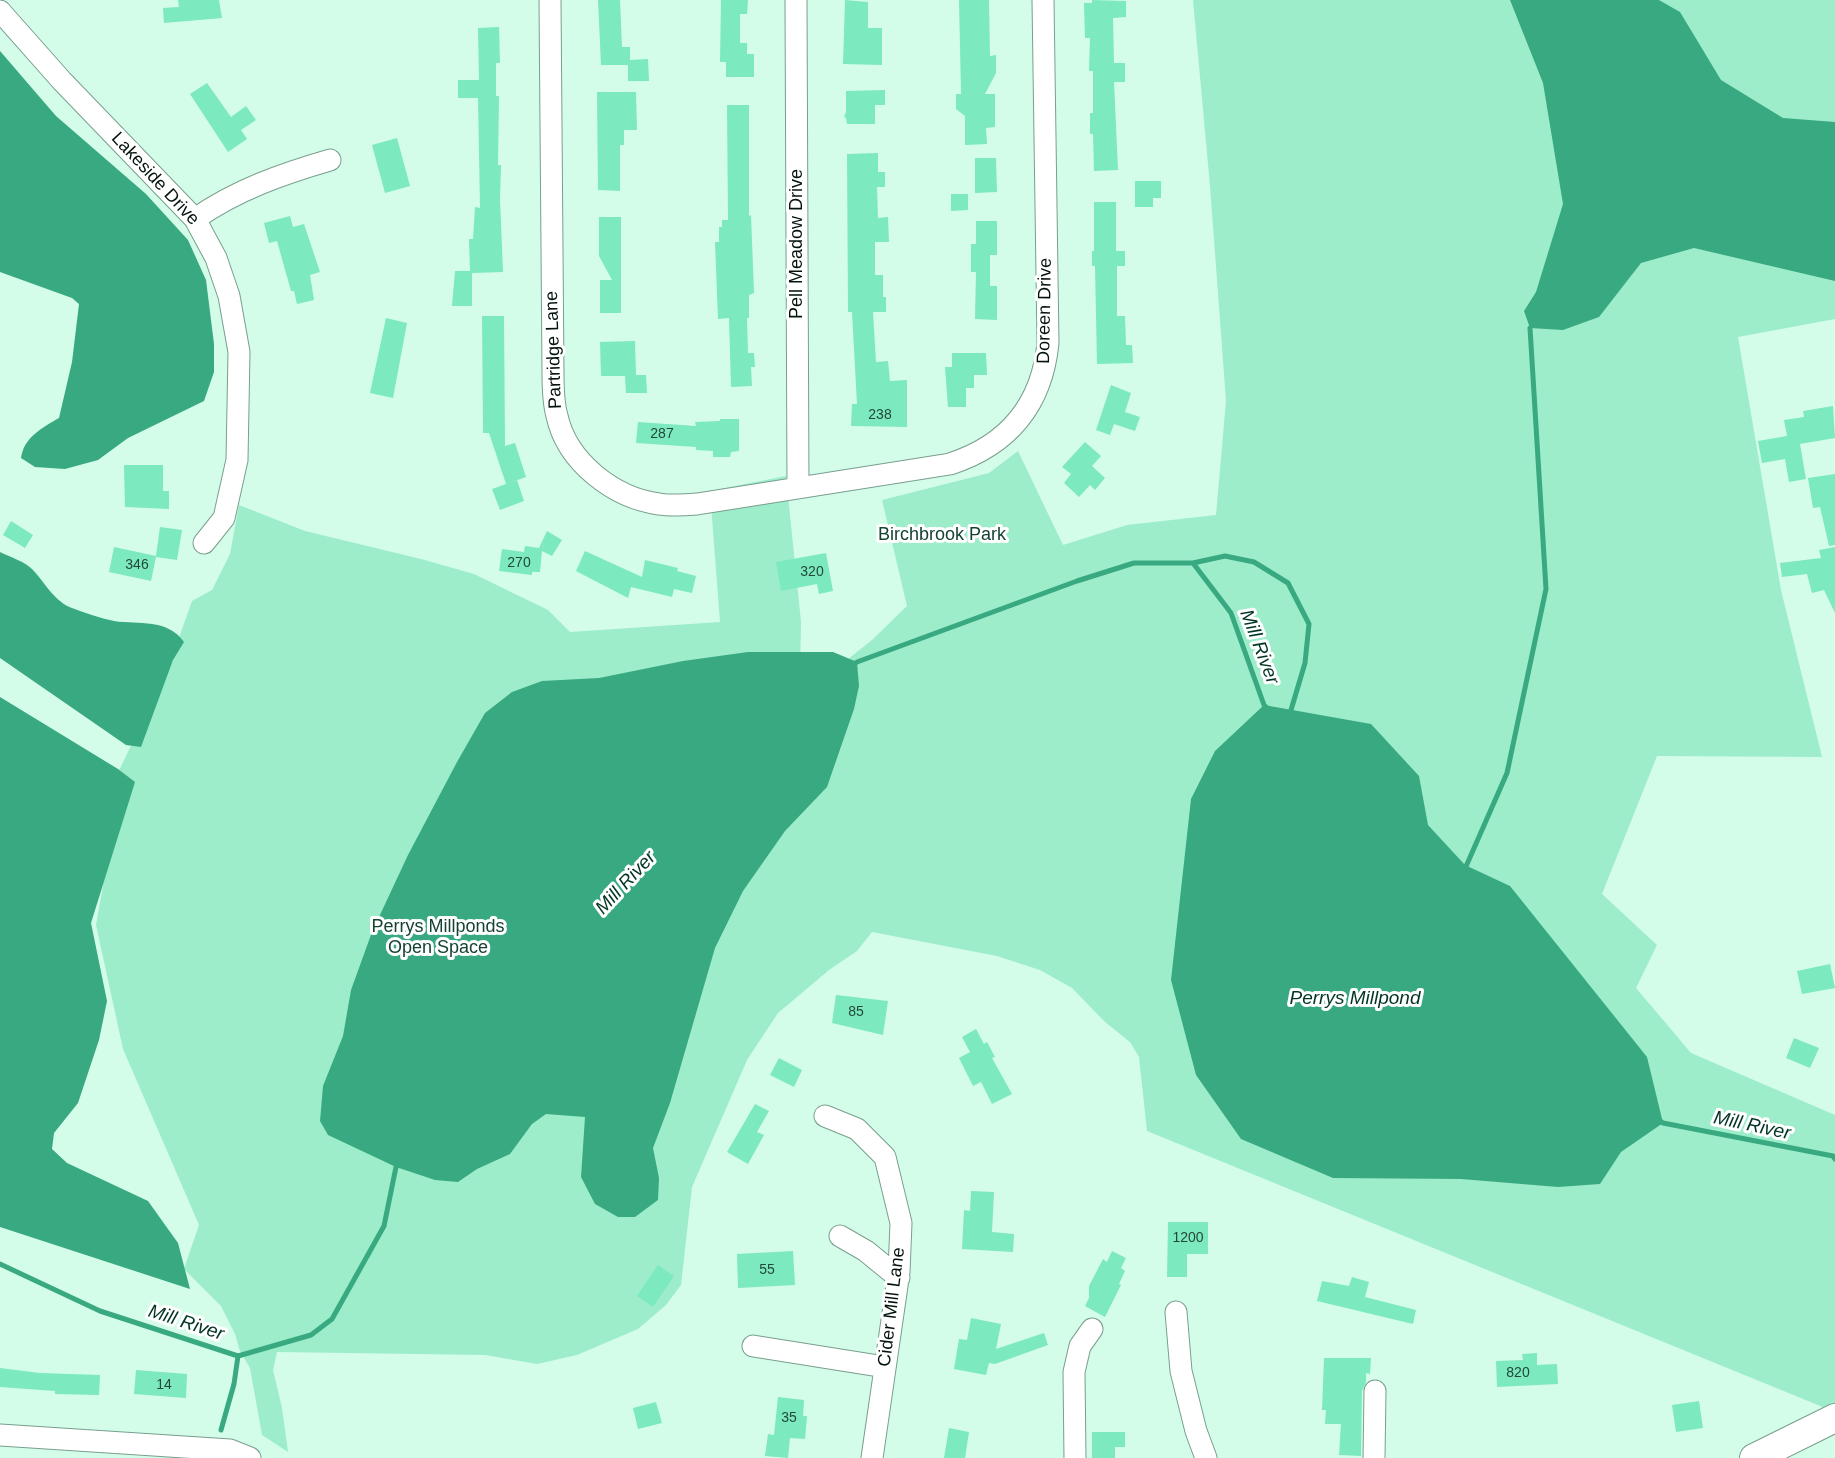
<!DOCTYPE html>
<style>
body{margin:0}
canvas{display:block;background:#d3fce9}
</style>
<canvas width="1835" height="1458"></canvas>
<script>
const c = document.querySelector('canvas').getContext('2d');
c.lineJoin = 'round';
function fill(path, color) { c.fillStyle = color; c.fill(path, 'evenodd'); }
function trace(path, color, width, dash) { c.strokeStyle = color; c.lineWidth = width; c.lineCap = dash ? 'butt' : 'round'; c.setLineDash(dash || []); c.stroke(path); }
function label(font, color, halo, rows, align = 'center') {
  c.font = font + ' Arial,sans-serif'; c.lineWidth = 6; c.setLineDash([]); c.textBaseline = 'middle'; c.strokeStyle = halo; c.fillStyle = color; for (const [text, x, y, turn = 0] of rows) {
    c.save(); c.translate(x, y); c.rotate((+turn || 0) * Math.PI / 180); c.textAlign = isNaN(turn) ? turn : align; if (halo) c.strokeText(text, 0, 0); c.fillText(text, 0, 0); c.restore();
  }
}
fill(new Path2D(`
 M1193 0H1835V319L1738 337 1781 590 1822 757 1657 756 1602 894 1657 945 1636 988 1691 1053 1835 1115V1412L1147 1131 1139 1057 1130 1042 1105 1022 1072 988 1040 970 997 956 872 932 857 951 829 970 778 1013 747 1060 692 1187 681 1285 666 1305 638 1329 577 1355 537 1364 485 1355 277 1352 273 1370 282 1408 288 1452 262 1435 250 1368 240 1351 235 1334 221 1306 184 1269 199 1225 123 1049 96 925 103 886 112 785 168 669 192 601 212 590 230 554 239 505 305 531 421 559 474 574 548 610 570 632 720 622 710 491 786 476 801 622 800 672 823 679 872 640 907 606 882 500 989 473 1018 451 1063 545 1127 525 1216 515 1226 401 1210 186Z`), '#9dedcb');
fill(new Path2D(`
 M1510 0H1659L1680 12 1721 80 1783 118 1835 122V281L1694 248 1641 263 1599 317 1563 330 1530 328 1524 311 1536 292 1563 204 1543 83Z
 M0 51 56 116 146 194 188 240 206 280 214 344V372L204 401 128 438 98 460 65 469 35 467 21 458C24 437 42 428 59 418L72 362 79 304 72 298 0 272Z
 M0 552C10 557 26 562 33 570 45 583 55 602 72 608 85 613 100 618 114 621 139 625 167 618 184 642L173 660 141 747 126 745 0 658Z
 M748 652H833L857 662 859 686 854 709 827 787 785 831 743 891 715 948 670 1103 653 1148 659 1178 658 1200 635 1217H618L595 1204 581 1177 585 1117 546 1114 532 1124 510 1154 477 1169 458 1182 435 1180 396 1167 328 1135 320 1121 323 1086 343 1036 351 990 372 932 408 855 457 762 485 713 512 692 542 681 599 678 683 661Z
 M0 697 118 769 135 782 91 923 107 1001 99 1040 78 1103 54 1133 52 1149 67 1163 148 1201 178 1243 190 1289 0 1227Z
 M1264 705 1371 724 1419 776 1428 825 1465 865 1510 886 1647 1057 1663 1123 1621 1152 1600 1184 1558 1187 1461 1179 1333 1178 1241 1139 1196 1075 1171 980 1191 799 1215 751Z`), '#38a981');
trace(new Path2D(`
 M1193 563 1225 556 1254 562 1288 583 1309 624 1305 663 1291 710 1293 715
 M853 665 857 662 1077 581 1134 563H1193L1231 613 1264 705 1269 710
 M1464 871 1507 773 1546 589 1530 328
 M1659 1120 1663 1123 1833 1156 1835 1159
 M0 1264 100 1311 238 1356 311 1335 332 1319 384 1226 396 1167 399 1164
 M221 1430 234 1384 238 1356`), '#38a981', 5);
fill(new Path2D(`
 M178 0H219L222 18 164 23 163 8 179 7Z
 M598 0H620L622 47H630V60L648 59 649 81H628V65H601Z
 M721 0H748L747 14H740V43H747V54H754V77H726V62H720Z
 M845 0 868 2V28H882V65L843 64Z
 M959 0H989L990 56 996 55V73L985 94H995V127L986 128 987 144 965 145V116L956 109V94H961Z
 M1092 0 1126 1V17L1113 18 1114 63H1125V82H1114L1118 170 1094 171 1093 134H1090V113H1093V71H1089L1090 38H1085L1084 3H1092Z
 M499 27 500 63H496V96H499L498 165H501L500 199 503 272 472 273V306H452L455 271H470L469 239H473L475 207 480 208 478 98H458V80H479L478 28Z
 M207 83 231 117 246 106 256 120 241 130 247 139 228 152 190 94Z
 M885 90V105H875V124H847L846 118 844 117 846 112V91Z
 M597 92H636L637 130H624V145H620V191L598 190Z
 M727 105H749V216L751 215 754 293 749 295V318H747L748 353H754L755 367H751L752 386 731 387 729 318 718 319 715 242H719V227H722V220H728Z
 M397 138 410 186 385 193 372 145Z
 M878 153V172H885V187H877L878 218 888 217 889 242H875V275H883V297H886V312H873L876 362 888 361 890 381 907 380V427L851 426 852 404H857L852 312H848L847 154Z
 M975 158H996L997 192 975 193Z
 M1135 181H1161V198H1153V207H1135Z
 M951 194H968V210L951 211Z
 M1094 202H1116V251H1125V266H1117V316H1125L1126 345H1132L1133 363 1097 364 1095 266H1092V251H1094Z
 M290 216 293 227 304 224 320 272 310 275 314 300 297 304 294 291H291L277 241 269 243 264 223Z
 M599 217H621V313H600V280H612L599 256Z
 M976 221H997V255H990V286H997V320L975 319 976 272H971V244H976Z
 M482 316H504L505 446 515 443 526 477 506 484 489 433H483Z
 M386 318 407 323 393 398 370 393Z
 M635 341 636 375H646L647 393H626L625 376H601L600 342Z
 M952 353H986L987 375H974V388H966V407H948L945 367H952Z
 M1111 385 1131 393 1125 412 1140 417 1135 431 1114 424 1110 435 1096 430Z
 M1833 406 1835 438 1800 444 1806 479 1789 482 1785 459 1762 463 1758 441 1787 436 1784 420 1804 417 1803 411Z
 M720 419H739V451L731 452 730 457H713V451L696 450V447L636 443 638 422 696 426 695 422 720 421Z
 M1085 442 1101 456 1092 466 1105 478 1095 490 1090 485 1079 497 1064 483 1071 474 1062 467Z
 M124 465H163V491H169V509L125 507Z
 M1835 474V545L1829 546 1820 507 1813 508 1808 478Z
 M517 480 524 501 500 510 492 489Z
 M11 521 33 535 25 548 3 535Z
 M160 527 182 530 177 560 156 557 151 581 109 572 114 547 156 556Z
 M547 531 562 540 552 556 542 551 540 572H532V575L499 571 502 549 524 552 525 546 539 548Z
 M1835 547V613L1824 590 1812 593 1807 574 1782 577 1780 563 1821 558 1819 550Z
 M585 551 642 577 645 560 678 568 677 571 696 576 692 593 674 589 672 597 631 587 628 598 576 571Z
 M826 553 833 591 819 594 817 584 781 591 776 562Z
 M1830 964 1835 988 1802 994 1797 971Z
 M836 995 888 1001 883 1035 832 1023Z
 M976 1029 984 1044 987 1042 995 1057 992 1058 1012 1094 992 1104 981 1082 973 1086 959 1058 970 1052 962 1037Z
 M1794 1038 1819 1048 1810 1068 1786 1058Z
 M779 1058 802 1070 794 1087 770 1075Z
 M755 1104 769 1111 757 1132 764 1135 748 1164 727 1152Z
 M971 1191 994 1192 992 1232 1014 1234 1013 1252 962 1249 964 1210 970 1211Z
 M1168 1222H1208V1254H1187V1277H1167Z
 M793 1251 795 1285 738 1288 737 1254Z
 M1112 1251 1126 1258 1121 1268 1125 1271 1119 1284 1121 1285 1105 1317 1085 1306 1089 1298V1286L1103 1259 1107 1262Z
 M658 1265 674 1276 653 1307 637 1296Z
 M1352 1277 1369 1282 1365 1297 1416 1310 1413 1324 1317 1301 1322 1281 1349 1286Z
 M971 1318 1001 1324 996 1349 1044 1333 1048 1345 995 1364 989 1363 986 1375 954 1369 959 1339 967 1340Z
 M1537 1353V1365L1557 1364 1558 1384 1497 1387 1496 1361 1523 1360 1522 1354Z
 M1324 1358H1371L1370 1374 1366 1373V1382L1362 1391 1361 1456 1339 1455 1341 1424H1325L1326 1410H1322Z
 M0 1368 40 1373 100 1375 99 1395 55 1394V1391L0 1387Z
 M136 1370 187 1374 186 1398 134 1394Z
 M778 1397 804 1400 803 1416H807L805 1439 790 1438 788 1458 765 1456 768 1434 774 1435Z
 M1699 1401 1703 1428 1676 1432 1672 1405Z
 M656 1402 662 1423 638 1429 633 1408Z
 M949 1428 969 1432 965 1458H944Z
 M1092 1432H1125V1447H1115V1458H1092Z`), '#7de9be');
const minor = new Path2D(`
 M550 0 553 373C553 387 553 402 557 416 567 462 614 498 659 504 671 506 685 505 697 504L950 464C1009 445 1042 404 1048 343L1043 0
 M796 0 798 488
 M0 11 62 81 195 219 216 258 229 296 239 352 237 460 224 518 204 543
 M195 219C236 190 282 174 330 160
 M825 1116 857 1129 885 1157 901 1223 899 1272 872 1458
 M840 1236 866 1251 899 1278
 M1176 1312 1181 1371 1196 1431 1206 1458
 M753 1346 885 1367
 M0 1435 230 1450 250 1458
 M1075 1458 1074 1372 1080 1346 1092 1329
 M1374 1458 1375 1391`);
const major = new Path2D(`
 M1754 1458 1835 1418`);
trace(minor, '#799f8e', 23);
trace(major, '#799f8e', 30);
trace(minor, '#fff', 21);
trace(major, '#fff', 28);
label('14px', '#234839', null, [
 ["238",880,415],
 ["287",662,434],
 ["270",519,563],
 ["346",137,565],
 ["320",812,572],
 ["85",856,1012],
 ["1200",1188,1238],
 ["55",767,1270],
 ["820",1518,1373],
 ["14",164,1385],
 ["35",789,1418]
]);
label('18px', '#05130d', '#fff', [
 ["Lakeside Drive",155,179,47],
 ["Pell Meadow Drive",797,244,-90],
 ["Doreen Drive",1045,311,-89],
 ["Partridge Lane",554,350,-92],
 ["Cider Mill Lane",892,1307,-83]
]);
label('18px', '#144332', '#fff', [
 ["Birchbrook Park",942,535],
 ["Perrys Millponds",438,927],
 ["Open Space",438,948]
]);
label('italic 19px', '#023525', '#fff', [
 ["Mill River",1259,647,69],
 ["Mill River",626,883,-47],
 ["Perrys Millpond",1355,999],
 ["Mill River",1752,1126,12],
 ["Mill River",186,1323,18]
]);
</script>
